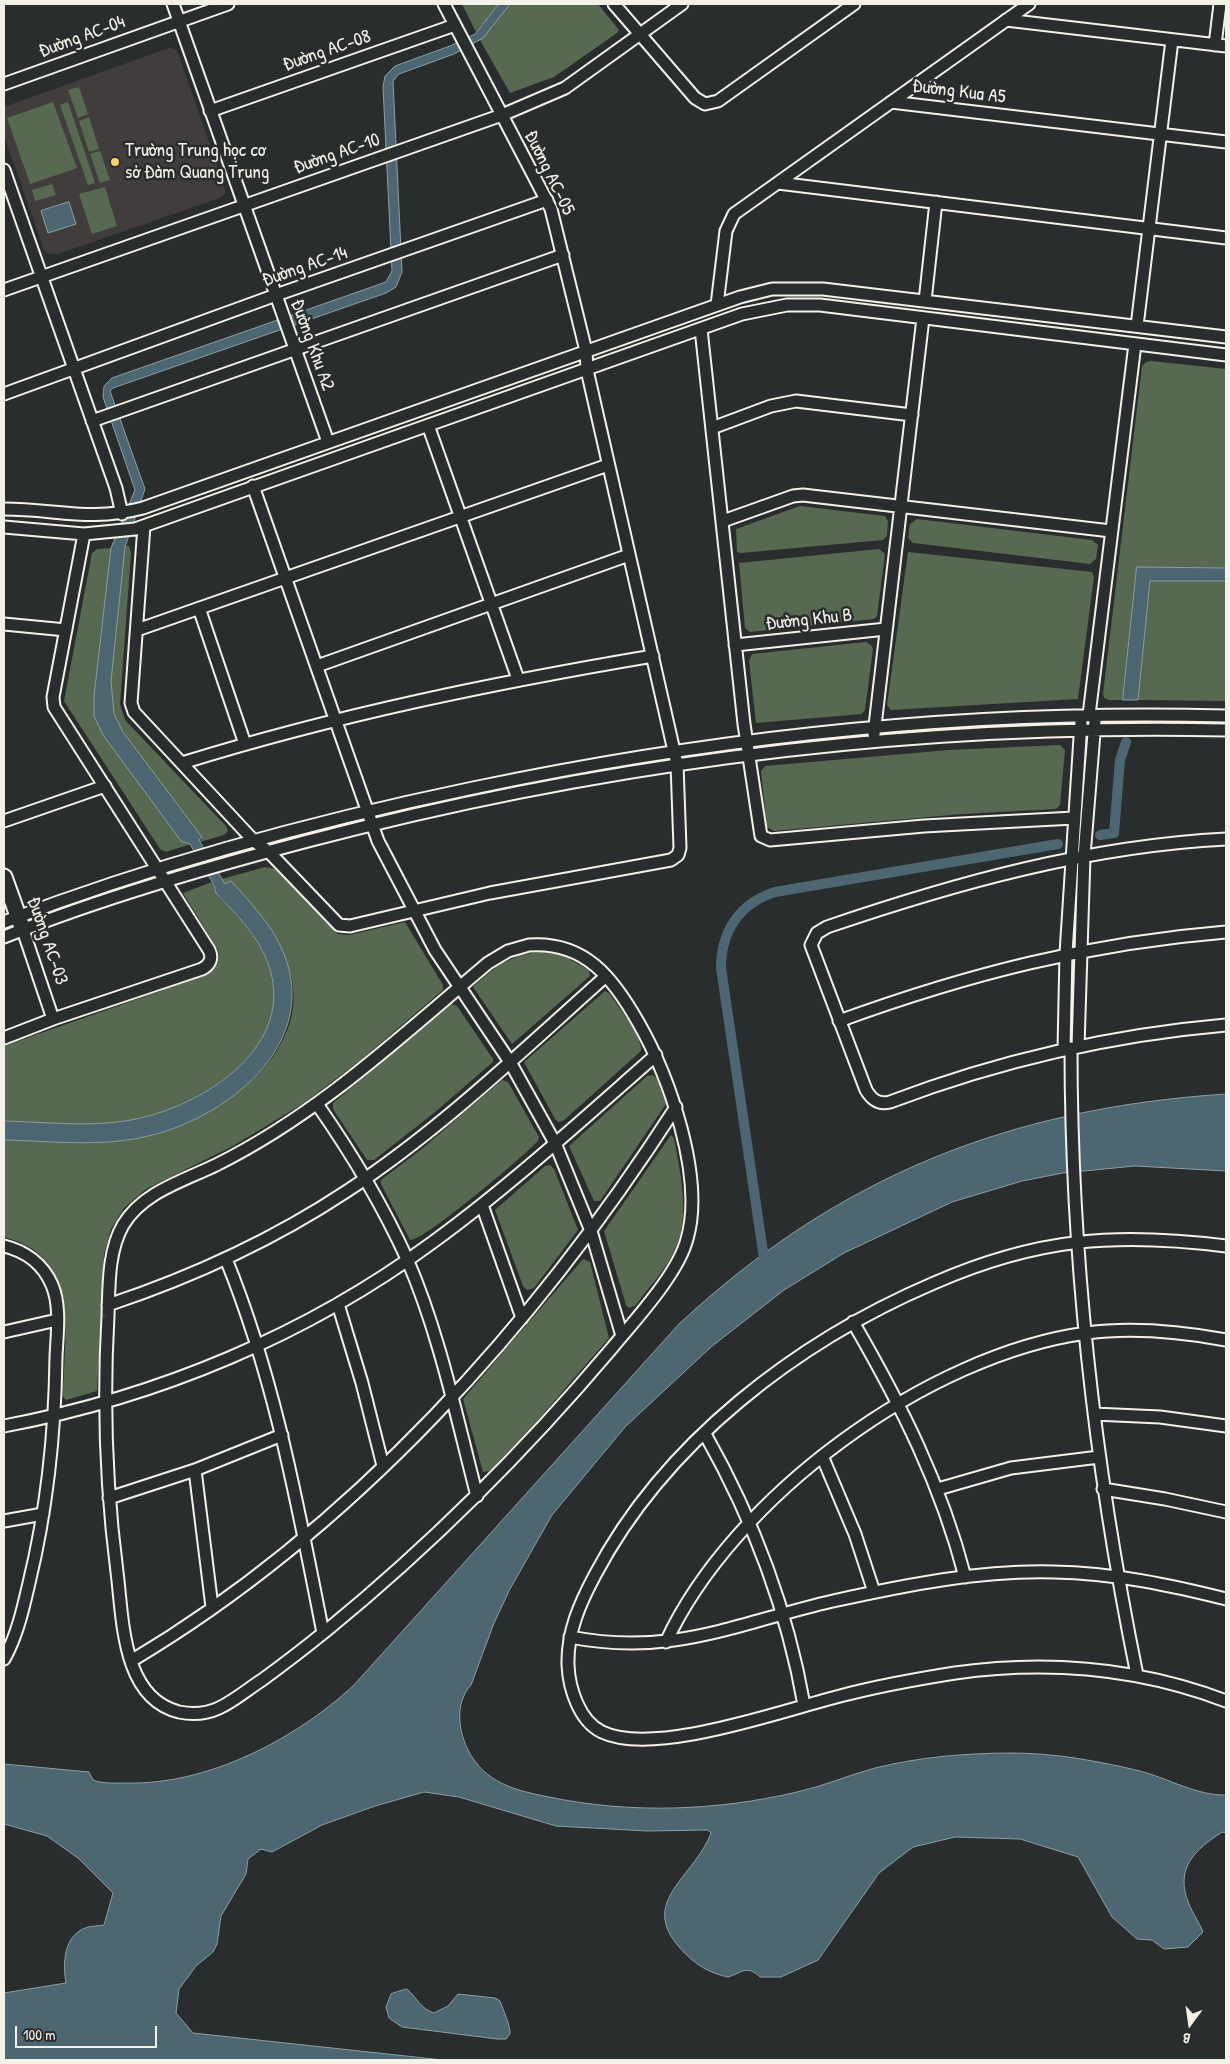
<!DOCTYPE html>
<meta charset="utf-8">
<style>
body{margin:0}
#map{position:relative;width:1230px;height:2064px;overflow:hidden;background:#2a2d2e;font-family:"Patrick Hand",sans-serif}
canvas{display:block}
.frame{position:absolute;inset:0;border:5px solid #f4f1e8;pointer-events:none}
.north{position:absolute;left:1165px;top:1999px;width:50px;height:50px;-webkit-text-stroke:4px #2a2d2e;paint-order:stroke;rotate:194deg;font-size:14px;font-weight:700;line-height:20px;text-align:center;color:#f4f1e8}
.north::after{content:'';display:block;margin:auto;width:18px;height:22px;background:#f4f1e8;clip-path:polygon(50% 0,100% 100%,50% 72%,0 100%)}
.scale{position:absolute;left:15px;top:2026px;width:142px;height:22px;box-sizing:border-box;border:2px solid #f4f1e8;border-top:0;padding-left:6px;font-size:15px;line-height:18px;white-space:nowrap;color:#f4f1e8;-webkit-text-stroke:4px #2a2d2e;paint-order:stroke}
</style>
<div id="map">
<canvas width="1230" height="2064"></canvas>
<div class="frame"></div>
<div class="north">B</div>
<div class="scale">100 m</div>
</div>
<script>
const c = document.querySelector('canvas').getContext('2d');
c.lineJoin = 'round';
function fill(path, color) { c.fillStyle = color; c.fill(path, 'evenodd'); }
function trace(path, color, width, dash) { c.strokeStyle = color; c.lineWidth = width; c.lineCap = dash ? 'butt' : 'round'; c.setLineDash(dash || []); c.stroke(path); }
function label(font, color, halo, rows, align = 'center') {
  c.font = font + ' "Patrick Hand",sans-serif'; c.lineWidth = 5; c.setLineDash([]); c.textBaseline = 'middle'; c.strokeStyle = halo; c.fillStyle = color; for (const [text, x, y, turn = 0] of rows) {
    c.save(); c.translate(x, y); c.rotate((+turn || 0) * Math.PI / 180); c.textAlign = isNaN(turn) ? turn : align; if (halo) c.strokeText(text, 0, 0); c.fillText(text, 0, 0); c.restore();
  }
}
fill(new Path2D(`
 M169 48 175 49 178 53 225 188V194L220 198 58 254H49L44 250 4 136V107Z`), '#403d3c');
fill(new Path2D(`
 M462 4H499L476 32Z
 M510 4H598L619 30 617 33 554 77 510 93 480 40Z
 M79 87 88 114 78 118 68 90Z
 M53 102 77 168 30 184 7 118Z
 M68 102 95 183 88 185 60 105Z
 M89 117 99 149 89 152 79 121Z
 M100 151 110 180 100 183 90 154Z
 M52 184 56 195 35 201 32 190Z
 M105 187 117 226 92 234 79 194Z
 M1151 361 1226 369V568L1137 567 1123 700H1109L1104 698 1103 694 1142 366 1146 362Z
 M800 506 885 516 888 521 887 536 883 540 741 553 737 552 736 529Z
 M917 519 1092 540 1098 545 1096 559 1090 564 913 543 908 538 910 524Z
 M125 546H129L131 553 120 704 125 720 226 826 228 831 224 835 200 842 202 837 123 732 114 714 111 681Z
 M111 548 94 696 95 716 103 735 181 841 191 844 166 852 160 849 64 701 92 553 97 549Z
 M879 549 885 554 877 616 874 619 750 632 745 628 739 563Z
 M908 552 1092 572 1094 577 1078 699 891 710 887 705Z
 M1150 580 1226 581V701L1138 700Z
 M866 642 871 645 873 649 865 710 862 714 756 723 749 661 752 654Z
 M1060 745 1065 750 1060 805 1056 809 962 814 774 831 767 827 761 771 765 766 949 750Z
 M265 867 275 869 338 934 349 935 405 922 443 985V990L362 1059 304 1103 233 1146 146 1189 124 1208 111 1229 104 1254 97 1391 66 1400 63 1397C64 1336 82 1256 4 1237V1140C50 1141 99 1147 144 1137 213 1123 317 1053 289 969 278 936 255 907 231 881L226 885 222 879Z
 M212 882C214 885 214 889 216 892 219 899 227 904 231 909 248 928 265 949 271 973 292 1054 192 1111 125 1121 86 1127 44 1122 4 1121V1046L206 975C216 970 221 960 218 950L183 893Z
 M543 952 564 956 589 970 590 976 512 1044 473 987C494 967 513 953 543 952Z
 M605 991 609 993C617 1005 643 1037 641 1051L563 1121 558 1122 555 1119 524 1062Z
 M452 1004 457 1006 493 1059V1062L434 1113 374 1160H367L333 1109V1103Z
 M653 1075 657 1079 666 1104 600 1201H594L569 1146 647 1076Z
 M502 1080 508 1082 539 1137 538 1141C524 1156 424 1241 410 1240L381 1184V1180L423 1148Z
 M671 1135 674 1138C680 1172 691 1216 675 1249 666 1270 648 1288 635 1306L629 1308 626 1305 604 1231Z
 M550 1165 554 1169 578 1230 534 1288 527 1290 523 1286 495 1210 545 1166Z
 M583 1259 590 1262 609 1338 537 1421 490 1471 483 1472 463 1399Z`), '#586952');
const water = new Path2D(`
 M499 4H510L483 38 454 54 399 74 393 81 402 272 396 287 386 293 113 388 110 391 145 489 125 547 111 681 114 714 123 732 202 837 199 840 225 884 231 881C251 903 273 926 284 954 321 1046 224 1120 144 1137 99 1147 50 1141 4 1140V1121C47 1122 93 1128 136 1119 200 1106 291 1051 271 973 263 941 238 916 216 893L214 885 190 844 181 841 103 735 94 716V696L111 548 135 490 103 397 104 386 112 378 386 282 392 271 383 87 385 76 395 66 450 46 475 34Z
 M69 202 76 224 48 233 41 211Z
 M1137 567 1226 568V581H1150L1138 700H1123Z
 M1226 1094V1171L1135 1166 1063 1173 1022 1181 952 1202 844 1253 784 1290 711 1347 625 1427 552 1515 510 1589 494 1623 471 1685C453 1704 459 1737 472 1757 490 1785 519 1791 549 1797 631 1814 716 1811 797 1792 824 1786 849 1775 875 1768 920 1757 966 1753 1012 1753 1055 1753 1098 1761 1140 1771 1167 1778 1198 1796 1226 1795V1833L1222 1832C1195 1850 1174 1868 1189 1904 1193 1914 1199 1922 1203 1932L1188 1947 1164 1949 1152 1940 1137 1939 1112 1917 1078 1857 1020 1839 955 1837 913 1847 879 1873 818 1960 781 1977H760C746 1964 742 1973 728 1977 708 1973 693 1963 680 1948 638 1901 694 1878 711 1833L708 1830 647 1831 556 1826 459 1797 424 1792 375 1806 322 1825 272 1852 261 1849 248 1859 246 1874 221 1916 217 1944 213 1952 196 1966 179 1989 176 2013 193 2033 443 2060H4V1993L66 1983C63 1966 63 1940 81 1930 87 1926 97 1926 104 1925L113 1893 78 1858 47 1836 4 1824V1764L89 1772 93 1780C103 1784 116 1783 127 1783 208 1785 296 1739 354 1685L679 1324C838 1176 1010 1108 1226 1094Z
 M407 1989C417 1998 421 2009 434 2013L448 2006 458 1994 495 1998 500 2001C503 2009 511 2028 510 2034L506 2039H497L402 2027 389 2018 386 2007 391 1994Z`);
fill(water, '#4c6771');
trace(water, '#8f9ea1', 1);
trace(new Path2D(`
 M1100 835 1114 833 1120 760 1126 742
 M765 1265 721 968C721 931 740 903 775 892L1058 844`), '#4c6771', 10);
const street = new Path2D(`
 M173 4 328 442
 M614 4 695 98 705 104 718 101 854 4
 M1006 20 1226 46
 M1215 45 1220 4
 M4 84 228 4
 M891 102 1226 142
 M210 111 455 25
 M4 170 116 488 122 514
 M778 183 1226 238
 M4 290 502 115 565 88 682 4
 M925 301 936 202
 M717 305 726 231 734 214 1029 4
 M1137 326 1172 40
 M701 329 744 724 761 836 770 840 924 826 1074 818
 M4 394 276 295 547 200
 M92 421 563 255
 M428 425 518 679
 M712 428 771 406 796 401 912 415
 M253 486 378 841 435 950 510 1062 555 1143 591 1231 622 1336
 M4 509C56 509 90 522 143 508L740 297 772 289H823L1226 337
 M723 521 793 496 803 495 1111 531
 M144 526 131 703 134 712 254 841 269 852 339 925 350 926 490 893 671 860 678 855 680 848 677 764 587 370 586 351 551 209 444 4
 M4 527 84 534 135 529 742 314 787 305H820L1226 355
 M199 608 245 744
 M4 624 66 630
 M137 630 608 465
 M735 645 886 629
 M317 666 629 555
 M1089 715 1135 344
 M874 734 923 318
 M182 763C337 715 493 683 653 656
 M4 821 105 786
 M1226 839C1089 846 956 883 827 927L817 933 811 945 866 1090C872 1100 879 1105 890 1102 998 1061 1111 1035 1226 1025
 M4 922C156 864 314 821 473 788 720 736 974 709 1226 716
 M23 930 53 1019
 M4 937C102 898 206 868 308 841 608 762 916 723 1226 730
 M529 945C585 941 613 978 638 1022 669 1076 705 1177 687 1239 678 1274 635 1320 612 1348 525 1451 431 1545 327 1630 306 1647 284 1664 262 1680 248 1689 234 1701 219 1708 206 1714 193 1715 179 1712 122 1698 123 1620 117 1572 106 1487 103 1402 108 1316 109 1286 108 1251 123 1225 143 1192 183 1181 216 1165 319 1114 401 1036 488 963L508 951Z
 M839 1021C968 974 1090 943 1226 932
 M4 1038 53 1019 202 969C210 965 213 958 209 950L54 707 53 697 84 534
 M1078 1047 1084 856 1095 721
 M1071 1048C1071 1259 1095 1469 1137 1675
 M1064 1049 1066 953 1081 722
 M317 1104C352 1154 382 1204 407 1259 439 1332 457 1419 477 1496
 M482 1205 522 1318
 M4 1246C25 1251 43 1264 52 1285 61 1306 57 1334 56 1357 55 1433 47 1509 29 1583 23 1609 17 1636 4 1659
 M1226 1246C1116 1232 1037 1238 934 1283 798 1341 665 1442 595 1575 580 1603 567 1632 568 1665 569 1688 579 1721 602 1732 654 1757 784 1710 840 1696 878 1686 917 1679 955 1673 1048 1660 1139 1668 1226 1701
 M226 1259C275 1379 298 1507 323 1633
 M338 1304 362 1383 383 1466
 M108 1305C192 1277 273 1240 347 1191 440 1130 523 1050 606 976
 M853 1322C901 1405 941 1484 965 1577
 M4 1332 57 1320
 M1094 1414 1160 1417 1226 1426
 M4 1426C158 1397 307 1335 433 1242 511 1185 583 1119 656 1055
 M705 1434C753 1519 787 1608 804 1705
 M822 1456 855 1534 874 1592
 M195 1470 212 1607
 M938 1489 1011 1468 1099 1457
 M1103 1489 1165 1499 1226 1512
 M109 1498 195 1470 282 1435
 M4 1521 43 1514
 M570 1637C673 1657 737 1623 833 1601 906 1585 980 1570 1054 1572 1113 1573 1170 1585 1226 1599
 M666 1642C733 1497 928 1354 1087 1333 1132 1327 1182 1332 1226 1340
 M131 1661C353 1529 537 1323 676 1107`);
const secondary = new Path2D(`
 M4 877 23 930`);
trace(street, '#f4f1e8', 15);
trace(secondary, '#f4f1e8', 19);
trace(street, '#2a2d2e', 11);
trace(secondary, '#2a2d2e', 15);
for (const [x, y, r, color] of [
 [115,162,5,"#ffd166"]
]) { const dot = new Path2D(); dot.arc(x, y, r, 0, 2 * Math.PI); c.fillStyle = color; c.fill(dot); trace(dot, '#2a2d2e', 2); }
label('19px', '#f4f1e8', '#2a2d2e', [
 ["Đường AC-04",82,37,-20],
 ["Đường AC-08",327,51,-19],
 ["Đường Kua A5",959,92,7],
 ["Đường AC-10",337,154,-19],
 ["Đường AC-05",549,173,64],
 ["Đường AC-14",305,267,-19],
 ["Đường Khu A2",312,345,70],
 ["Đường Khu B",809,620,-6],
 ["Đường AC-03",47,941,71]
]);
label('19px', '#f4f1e8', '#2a2d2e', [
 ["Trường Trung học cơ",125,151],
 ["sở Đàm Quang Trung",125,173]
], 'left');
</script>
